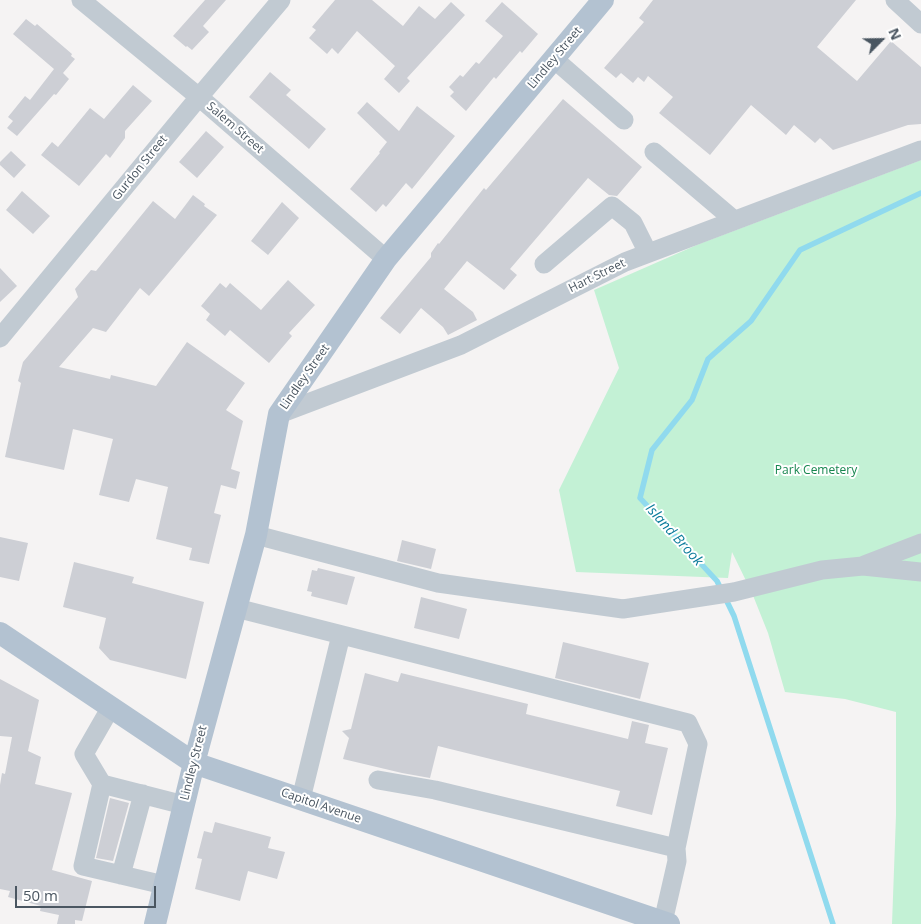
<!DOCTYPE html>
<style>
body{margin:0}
#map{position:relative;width:921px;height:924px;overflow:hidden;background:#f5f3f3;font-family:"Open Sans",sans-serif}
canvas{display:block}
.north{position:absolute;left:856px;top:15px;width:50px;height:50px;-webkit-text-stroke:4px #fff;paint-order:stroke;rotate:67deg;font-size:14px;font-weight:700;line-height:20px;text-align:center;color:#4a5661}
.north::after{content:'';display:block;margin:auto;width:18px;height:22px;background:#4a5661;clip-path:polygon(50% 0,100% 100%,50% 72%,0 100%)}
.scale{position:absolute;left:15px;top:886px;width:141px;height:22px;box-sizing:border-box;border:2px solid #4a5661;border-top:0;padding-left:6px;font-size:15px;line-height:18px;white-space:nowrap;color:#4a5661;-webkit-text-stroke:4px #fff;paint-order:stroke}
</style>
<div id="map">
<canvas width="921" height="924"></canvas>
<div class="north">N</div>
<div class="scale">50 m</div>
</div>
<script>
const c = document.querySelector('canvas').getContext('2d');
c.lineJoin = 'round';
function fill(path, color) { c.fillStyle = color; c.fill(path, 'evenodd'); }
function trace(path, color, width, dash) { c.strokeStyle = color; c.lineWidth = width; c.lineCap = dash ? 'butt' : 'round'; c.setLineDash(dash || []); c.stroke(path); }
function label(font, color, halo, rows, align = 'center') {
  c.font = font + ' "Open Sans",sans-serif'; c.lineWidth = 4; c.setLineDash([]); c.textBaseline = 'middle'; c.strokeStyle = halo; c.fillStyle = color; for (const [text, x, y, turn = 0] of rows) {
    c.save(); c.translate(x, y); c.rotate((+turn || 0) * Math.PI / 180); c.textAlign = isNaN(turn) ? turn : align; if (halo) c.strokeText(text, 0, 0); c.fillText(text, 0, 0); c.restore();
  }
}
fill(new Path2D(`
 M921 160V924H892L896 815V712L845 699 785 692 768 633 752 593 732 552 728 578 576 572 559 490 619 368 594 290 699 244Z`), '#c3f1d5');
trace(new Path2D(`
 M833 924 734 616 717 581 640 498 652 450 692 400 708 359 751 321 800 250 921 193`), '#90daee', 5.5);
fill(new Path2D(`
 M205 0H226L203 26 209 32 192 50 187 46 186 47 173 36Z
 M335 0H372L403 26 419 6 435 19 451 2 465 15 407 78 410 81 399 93 384 79 395 66 357 31 338 54 332 48 327 54 309 38 316 30 312 27Z
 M653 0H856L817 47 857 81 891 41 921 67V124L908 125 833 150 820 138 815 143 794 125 786 135 751 105 710 155 659 113 673 97 648 76 644 82 638 77 633 83 621 73 616 78 604 68 644 22 639 18Z
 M502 2 538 34 522 53 520 51 496 79 494 77 466 111 450 96 454 92 449 87 460 75 463 77 476 62 479 64 503 36 485 21Z
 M26 19 35 26 37 24 72 54 71 56 75 59 63 73 69 79 56 95 54 94 17 136 7 128 13 121 8 117 25 96 30 100 54 69 13 34Z
 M270 72 291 90 286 95 326 129 309 149 249 97Z
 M133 85 152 101 125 131V138L110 158 106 154 79 186 41 155 52 142 58 147 90 108 104 119Z
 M563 99 642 167 617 196 609 195 588 178 510 269 517 275 504 290 467 261 444 289 473 312 477 320 448 335 443 327 421 308 400 334 380 318 431 257V253L438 243 439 244 484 188 486 190Z
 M367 102 399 131 417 106 455 136 412 189 406 183 386 207 383 204 376 212 350 189 380 153 379 152 387 142 357 113Z
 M206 131 224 147 197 178 179 162Z
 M11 151 26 165 14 178 0 165V162Z
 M22 191 50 216 33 234 6 210Z
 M193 195 205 204 204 206 217 215 149 296 140 288 106 332 93 328 59 367 110 379 111 375 156 386 187 342 245 383 226 410 243 421 231 469 240 472 236 489 221 485 214 513 221 515 209 564 189 560 192 548 156 539 168 487 136 479 129 502 99 495 113 439 73 429 64 470 5 457 21 383 18 381 23 362 78 297 75 289 91 270 96 271 153 201 175 219Z
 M282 202 299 218 268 255 251 241Z
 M0 268 17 286 0 302Z
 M288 280 315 305 289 333 292 336 269 363 230 330 225 336 206 320 210 314 201 306 220 283 226 288 230 283 261 310Z
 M0 537 28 543 19 581 0 577Z
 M402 540 436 549 431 569 397 561Z
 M74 562 134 577 132 583 204 602 186 679 110 660 99 648 106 618 63 607Z
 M318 568 355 577 347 605 311 596 312 592 307 591 312 570 317 571Z
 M421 597 467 609 459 639 414 628Z
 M563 642 649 663 640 699 555 678Z
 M365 673 398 682 401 673 528 704 526 714 628 739 632 721 649 725 645 743 668 748 652 815 616 806 620 791 438 746 430 778 402 773 343 759 349 738 342 731 351 729Z
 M0 679 39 700 28 751 41 757 35 784 72 793 52 870 92 881 82 921 75 920V924H57L59 915 40 911 41 906 8 897 10 891 0 889V785L2 773 5 774 12 737 0 736Z
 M110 798 129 803 113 861 96 858Z
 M215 822 271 837 268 848 285 852 277 879 248 871 240 901 195 889 202 859 197 858 204 831 212 833Z`), '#cdcfd5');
trace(new Path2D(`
 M81 0 199 97 386 259
 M895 0 921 24
 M554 59 624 120
 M654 152 734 220
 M544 264 612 206 633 223 648 253
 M0 338 199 97 281 0
 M279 414 461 345 625 262 921 150
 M256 535 438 583 623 609 734 592 822 570 863 566 921 572
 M864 565 921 543
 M236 608 688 723 698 744 676 848 435 790 378 780
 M111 707 84 754 102 784 83 866 164 885
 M102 784 184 805
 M301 799 341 635
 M121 875 143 794
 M663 922 677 861 676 848`), '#c1cad2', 19);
trace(new Path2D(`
 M0 633 194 763 669 924
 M155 924 194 763 256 535 279 414 386 259 603 0`), '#b3c2d1', 22);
label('12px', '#4a5661', '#fff', [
 ["Lindley Street",555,58,-50],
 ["Salem Street",235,128,41],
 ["Gurdon Street",140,168,-51],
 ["Hart Street",597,276,-26],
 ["Lindley Street",305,377,-55],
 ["Lindley Street",194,763,-76],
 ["Capitol Avenue",321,806,19]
]);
label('12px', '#17864f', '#fff', [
 ["Park Cemetery",816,471]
]);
label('italic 14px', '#0c7c9b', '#fff', [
 ["Island Brook",674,535,48]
]);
</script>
